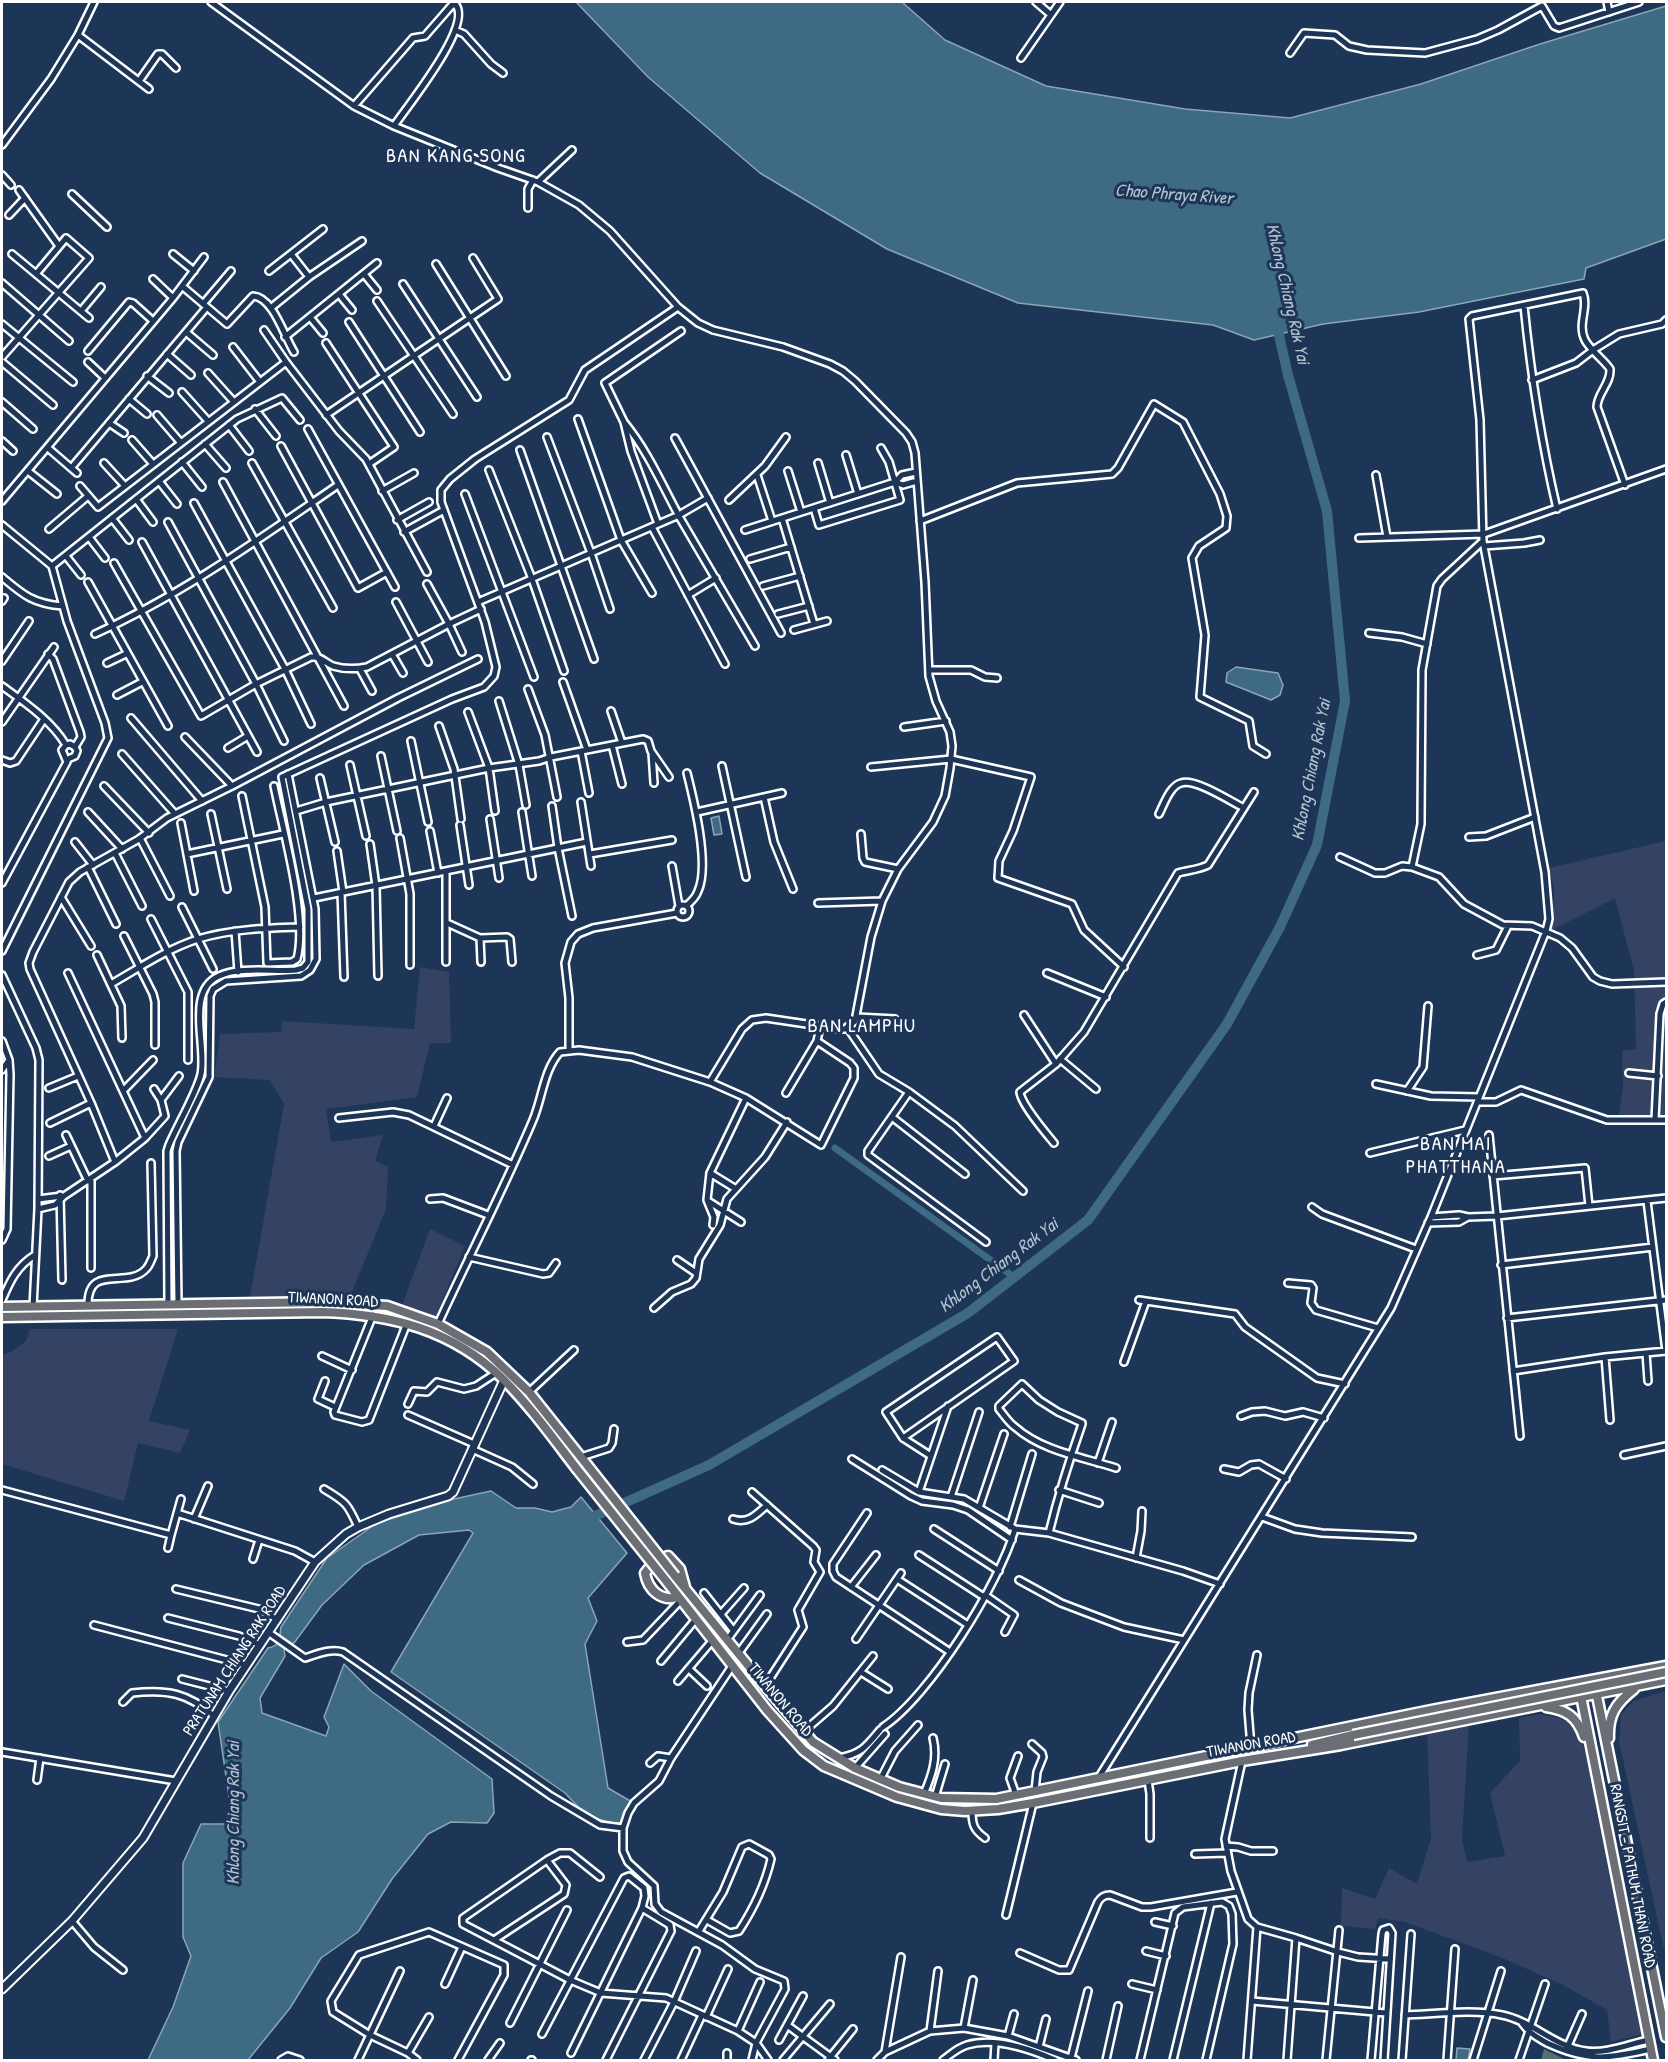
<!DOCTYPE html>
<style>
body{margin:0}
#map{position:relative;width:1668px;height:2062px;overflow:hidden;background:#1d3557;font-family:"Patrick Hand",sans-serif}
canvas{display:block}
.frame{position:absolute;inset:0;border:3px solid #fff;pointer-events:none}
</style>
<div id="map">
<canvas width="1668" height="2062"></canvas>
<div class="frame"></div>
</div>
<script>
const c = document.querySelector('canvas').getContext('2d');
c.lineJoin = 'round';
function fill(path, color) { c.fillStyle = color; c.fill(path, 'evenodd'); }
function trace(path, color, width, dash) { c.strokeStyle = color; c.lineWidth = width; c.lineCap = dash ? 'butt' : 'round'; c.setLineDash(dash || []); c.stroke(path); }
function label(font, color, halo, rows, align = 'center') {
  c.font = font + ' "Patrick Hand",sans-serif'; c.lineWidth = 6; c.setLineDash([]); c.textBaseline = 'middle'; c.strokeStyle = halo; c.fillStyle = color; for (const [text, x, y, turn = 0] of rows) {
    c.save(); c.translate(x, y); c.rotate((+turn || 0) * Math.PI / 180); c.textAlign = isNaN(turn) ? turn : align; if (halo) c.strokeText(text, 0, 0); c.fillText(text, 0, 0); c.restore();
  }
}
fill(new Path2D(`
 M1666 841V1124L1618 1120 1623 1087 1622 1051 1636 1049 1634 971 1615 898 1550 931 1553 914 1554 888 1549 868Z
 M420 967 449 972 451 1043H430L417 1097 326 1109 331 1142 383 1135 375 1161 388 1167 386 1209 349 1299 250 1297 284 1104 270 1080 214 1077 220 1034 281 1032 282 1021 414 1029Z
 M430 1229 465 1246 434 1321 401 1308Z
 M30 1329H178L149 1421 190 1430 180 1453 138 1443 124 1501 2 1464V1355L11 1352 26 1341Z
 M1666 1691V1950H1664L1619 1741 1621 1715 1633 1701Z
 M1540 1714 1559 1718 1574 1724 1586 1752 1642 2034 1611 2042 1607 2010 1565 1986 1505 1959 1405 1922 1378 1918 1375 1929 1341 1926 1342 1888 1375 1899 1389 1868 1417 1884 1431 1838 1427 1731 1469 1723 1462 1839 1467 1862 1505 1856 1490 1793 1520 1761 1519 1718Z`), '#344364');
fill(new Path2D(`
 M1544 2049 1566 2060H1541Z`), '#57706d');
const water = new Path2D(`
 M576 2H902L945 40 1046 86 1185 109 1290 118 1421 84 1540 44 1666 6V239L1586 268 1584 279 1419 312 1323 324 1254 340 1213 325 1018 303 887 249 760 173 648 77Z
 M1236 667 1278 673 1283 685 1280 695 1271 700 1226 682 1227 673Z
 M719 816 722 834 714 835 711 818Z
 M491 1491 516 1508H535L552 1512 571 1507 581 1497 627 1553 588 1598 597 1621 585 1644 608 1788 632 1802 621 1826 586 1815 565 1793 391 1672 473 1533 469 1530 419 1535 364 1565 322 1605 294 1643 287 1644 284 1650 285 1656 260 1698 262 1713 326 1736 329 1727 324 1717 344 1664 371 1691 492 1779 494 1813 487 1823 451 1822 428 1834 392 1879 358 1932 321 1958 290 2008 248 2060H148L173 2007 191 1956 183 1937V1863L201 1824H224L231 1810 218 1722 268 1648C282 1645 279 1638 281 1627L327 1558 377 1523 454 1499Z
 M1457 2048 1470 2049 1468 2060H1456Z`);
fill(water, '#3e6a83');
trace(water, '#8ba6b5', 1.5);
trace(new Path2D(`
 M835 1148 1014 1277`), '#3e6a83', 7);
trace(new Path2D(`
 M584 1521 709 1465 968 1313 1088 1220 1227 1024 1280 927 1317 845 1345 701 1327 511 1288 375 1276 322`), '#3e6a83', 10);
const minor = new Path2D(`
 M211 2 354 106 394 126 498 168 538 182 579 205 610 231 678 307 698 323 713 330 783 347 830 364 843 371 855 381 906 433 912 442 915 453 925 582 929 676 936 701 950 732 952 746 950 768 945 796 933 822 898 869 882 901 871 937 855 1021 845 1029H840L766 1018 752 1020 742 1029 710 1082 632 1057 579 1050 560 1052C544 1069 542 1099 533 1120 504 1189 469 1256 438 1324
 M1036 2 1050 14
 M1607 2 1609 12
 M455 30 464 34 491 64 503 73
 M78 35 149 89
 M1290 53 1304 33 1335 35 1349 46 1367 50 1425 53 1477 39 1498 30 1542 6 1554 26 1559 28 1639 2
 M1021 58 1060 2
 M139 81 158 54H162L176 68
 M354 106 413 38 425 36 452 5H456C472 27 408 105 394 126
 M2 145 51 79 78 35 94 2
 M2 175 11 185
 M538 182 572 150
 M19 190 59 246
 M72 194 107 227
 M528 208V189L533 180
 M9 215 25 198
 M12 254 89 318
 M173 254 194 271
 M291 254 309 277
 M436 264 506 376
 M269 271 323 229
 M364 274 377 290
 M153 279 173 298
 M2 283 69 341
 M403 284 477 397
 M182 286 227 324 253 296C273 297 284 336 294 352
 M339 294 352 310
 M377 301 453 414
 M203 304 231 271
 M1524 306C1531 375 1541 441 1557 509
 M272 307 309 277 362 241
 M81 311 101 287
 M310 317 323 333
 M349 322 420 432
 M2 324 73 382
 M264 330 286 362
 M186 332 213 355
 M285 337 377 263
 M326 343 394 447 369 464
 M233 347 260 382
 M88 351 129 302 133 303 153 321
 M167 354 191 375
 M2 357 89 258 66 238 36 274
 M2 362 53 405
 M88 362 105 378
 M208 373 234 402
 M147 376 169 393
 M1532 380 1576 363 1593 350 1619 334 1662 324 1666 320
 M182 392 208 421
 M129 399 147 414
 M2 402 33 429
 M255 409 276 436
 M157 415 181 443
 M326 415 498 299 473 258
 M578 419 621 540 652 593
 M624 422C649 453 661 483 680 518 705 561 730 603 755 646
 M109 423 124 433
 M229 425 249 451
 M308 429 395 587
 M547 437 591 553 610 609
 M675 438 781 633
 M132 440 153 464
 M2 441 13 451
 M205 444 226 468
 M281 446 358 588 387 572
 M48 448 77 473
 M520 450 594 659
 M846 455 858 494
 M182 462 202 487
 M104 463 125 486
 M252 463 333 608
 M818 463 830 503
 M72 467 207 307
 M489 470 532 579 564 671
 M28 471 57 494
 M788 471 801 512
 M757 475 772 521
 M1376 475 1387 537
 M159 481 177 504
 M223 482 344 706
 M895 482 903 485 917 481
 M80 486 98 507 286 362 339 431 366 459 427 572
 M382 491 414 473
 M465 494 534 677
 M136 499 153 522
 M729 500 765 466 786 437
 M2 501 173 298 204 257
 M194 503 285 669 311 724
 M814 508 819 525 900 500 889 462 881 448
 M112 518 129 540
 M782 518 814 624
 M397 520 429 502
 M920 521 1017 483 1112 474 1118 468 1154 404 1183 422 1220 494 1227 516 1226 528 1199 546 1192 558 1205 635 1200 697 1249 721 1253 746 1266 754
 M168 522 256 684 284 741
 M658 524 631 451 624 422 605 383 681 331
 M2 525 52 566 67 621 105 723 108 738 2 951
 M652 527 725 664
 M49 529 88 496
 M745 530 895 482 902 475 916 472
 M404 532 444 510
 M89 537 105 558
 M1359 538 1484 534 1666 469
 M142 542 257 752
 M1484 546 1524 543 1540 540
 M66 556 81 575
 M750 559 791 547
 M114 563 201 716 256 684 311 657C321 656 324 662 333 666 343 669 357 669 367 667L449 624 462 652
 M52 566 237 419 282 398 300 420
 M2 577C23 595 34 604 63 606
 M88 582 168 726
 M427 584 449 624 481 609
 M763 586 800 576
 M688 595 716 578
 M2 601 4 598
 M396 602 428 662
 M478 602 679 515 708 498
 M778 614 809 606
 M794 630 827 621
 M1369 633 1402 637 1427 644
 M95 634C183 594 259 539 338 485
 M48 654 53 659 80 732 81 737 75 747
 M392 654 403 673
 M2 661 29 621
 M107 663 126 654
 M360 669 372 691
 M929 670H971L985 677 997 678
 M563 682 587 750
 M2 686C24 702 51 720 66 745
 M528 689 545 735 557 797
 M117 695 142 682
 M499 701 519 765 526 805
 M611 711 622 743
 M468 712 489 768 495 811
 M131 718 202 801
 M2 722 54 647
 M439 726 454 769 461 819
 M904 727 946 721
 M185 737 232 786
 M411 741 428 822
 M70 744 75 747 77 751 75 756 68 759 67 762 62 750 66 745Z
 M612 745 622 784
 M228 748 248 736
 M581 751 589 793
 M652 753 654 783
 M122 754 175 814
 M381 756 397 831
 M2 760 10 763 16 761 44 719
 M350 765 366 836
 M722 766 746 877
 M871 767 951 759 1031 777 1013 831 999 861 998 878 1072 904 1084 930 1124 967
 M320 778 335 842
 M104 786 149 833
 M242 796 265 907 267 963 292 962 297 959C308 917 283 831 274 786
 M764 797 774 842 793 889
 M581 802 591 866
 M552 806 558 848 572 916
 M296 811 326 802 489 768 539 761 551 757 643 739 648 741 651 751 669 777
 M88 812 122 849
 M522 812 532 876
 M697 812 782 793
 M211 814 227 889
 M1159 814C1164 804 1170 786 1181 783 1195 778 1230 801 1244 808
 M490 819 499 878
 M181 823 194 891
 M460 825 469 885
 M430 831 438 873
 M861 834 863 858 865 862 898 869
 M1469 837 1486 836 1535 817
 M140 838 170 896
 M400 838 410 894V965
 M75 842 93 865
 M370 844 376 886 378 976
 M337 851 343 892
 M115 853 142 906
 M187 854 283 834
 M590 854 672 840
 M1340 857 1375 873H1385L1402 866 1412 867 1439 877 1464 904 1503 925 1532 926 1560 938 1572 948 1593 977 1600 981 1612 984 1666 982
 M672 866 679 906
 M88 867 116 924
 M1412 867 1421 824 1422 670 1437 586 1442 579 1483 541
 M2 883 67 762
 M341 892 344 977
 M61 897 91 946
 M314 898 587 842
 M818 903 882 901
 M677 911a6 6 0 1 1 12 0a6 6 0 1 1-12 0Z
 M686 906C691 902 696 897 698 891 710 865 694 801 687 773
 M182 907 213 969
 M151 919 188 992V1060
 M447 923 480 938 481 962
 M235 931 238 972
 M124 936 153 994 155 1002V1045
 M480 938 507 937 510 939 512 962
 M97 955 121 1006 122 1038
 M1477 955 1496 950 1508 926
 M446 962V872
 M68 973 145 1138
 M1047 973 1106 997
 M2 975 36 1048 39 1060 38 1209 33 1307
 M111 984C139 968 167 949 198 939 231 929 266 928 300 927
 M1024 1015 1056 1064
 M857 1017 895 1019
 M847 1027 879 1074 909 1092 868 1151V1155L986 1242
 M2 1041 9 1060 10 1074 7 1229 2 1240
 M569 1050V998L565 963 571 942 578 934 593 928 677 913
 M1060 1059 1096 1089
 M2 1070 9 1060
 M1629 1073 1658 1076
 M710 1082 746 1098 821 1145 854 1078V1068L850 1063 817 1041 820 1027
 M1376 1084 1431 1096 1479 1097
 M49 1088 78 1076
 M123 1091 153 1060
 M1407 1091 1423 1067 1428 1006
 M909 1092 955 1126 1023 1191
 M786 1093 817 1041
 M161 1100 179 1076
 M1477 1102H1496L1521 1090 1607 1120H1666
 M892 1117 965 1174
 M339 1118 393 1112 409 1115 513 1165
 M1655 1120 1660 1014 1663 1004 1666 1002
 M50 1123 91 1103
 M434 1126 447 1098
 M66 1135 88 1181
 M1489 1135 1520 1436
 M1054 1143C1045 1132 1021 1104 1020 1092L1056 1064 1084 1032 1178 873C1188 870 1198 870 1208 865L1254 792
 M1370 1153 1465 1130
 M49 1156 71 1146
 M115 1162 145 1138 165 1116 161 1100 154 1089
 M710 1173 707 1200 714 1217 713 1225
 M1493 1176 1585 1168 1589 1206
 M91 1178V1268
 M736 1189 710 1173 746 1098
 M60 1195 62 1280
 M38 1199 62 1196
 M430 1199 443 1198 488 1215
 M708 1201 741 1222
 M1312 1207 1322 1214 1416 1249
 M38 1209 55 1205 64 1196 115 1162 91 1103 30 969 29 963 33 952 69 882 80 872 139 839 167 818 232 786 398 698 478 659
 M1431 1217 1459 1215 1468 1217 1497 1216 1666 1198
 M1428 1223 1459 1222 1468 1217
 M469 1257 543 1274 549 1273 556 1263
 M677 1260 696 1273
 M1501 1265 1653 1247
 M1288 1283 1311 1285 1313 1288 1311 1303 1316 1310 1378 1328
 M2 1300C10 1281 17 1266 35 1255
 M1139 1300 1235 1314 1245 1327 1317 1378 1345 1384
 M168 1304 167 1151 169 1145C177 1126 197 1092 201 1074 207 1046 185 991 219 976 239 966 274 972 296 970L303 968 308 962V909L282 777 452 699 484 687 494 676 496 667 485 622 441 502V490L450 479 475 459 569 400 585 370 678 307
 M178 1304 176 1151 178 1142 209 1077 210 996 213 989 226 981 301 976 310 970 316 959 315 909 288 774
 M88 1306C87 1262 127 1290 146 1269 150 1265 151 1260 153 1256L151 1163
 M654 1308 672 1292 691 1284 696 1278 699 1259 720 1225 727 1199 765 1157 787 1122
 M373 1315 334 1412 335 1415 362 1422 369 1420 407 1323
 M1507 1318 1666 1300
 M1646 1353 1648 1381
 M322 1356 352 1370
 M1605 1357 1610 1420
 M1124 1362 1146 1301
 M1513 1371 1605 1357 1666 1351 1647 1201
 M325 1381 318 1399 335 1407
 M529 1392 574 1350
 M408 1404 414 1391 427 1392 437 1382 464 1389 476 1386 496 1373
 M408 1415 474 1444
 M1241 1416 1252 1412 1265 1411 1285 1416 1303 1412 1324 1418
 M903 1438 1014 1361 997 1337 886 1412 903 1438 931 1456
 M472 1449 512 1467 533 1484
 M1624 1455 1666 1446
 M581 1457 609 1448 612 1443 614 1429
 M852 1459 911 1496 922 1501 953 1505 968 1510 1012 1540
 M1098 1463 1112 1422
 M1224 1469 1239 1472 1251 1465 1259 1464 1286 1479
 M882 1470 919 1492 964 1499 1015 1529 1049 1533 1183 1571 1220 1584
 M324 1489C346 1502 348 1504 358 1527
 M2 1490 171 1535 181 1499
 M1059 1490 1099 1503
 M752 1492 813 1546 816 1550 814 1562 820 1572 798 1610 803 1627 765 1686
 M919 1492 948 1406
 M951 1497 979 1412
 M979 1508 1004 1434
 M177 1513 295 1551 315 1562
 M867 1513 833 1564V1571L836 1577 950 1652
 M1262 1517 1295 1529 1322 1533 1412 1537
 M194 1519 208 1486
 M733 1519C748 1524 756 1515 767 1505
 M1010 1527 1032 1454
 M934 1529 999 1571
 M1049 1533C1058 1496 1069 1461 1082 1424V1423L1058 1412 1039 1400 1022 1384 999 1406V1409C1004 1415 1009 1423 1015 1427 1042 1451 1082 1457 1116 1468
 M168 1548 171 1535
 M919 1555 984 1597
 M1136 1558 1141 1531 1142 1511
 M253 1559 259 1540
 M897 1579 968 1625
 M1019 1580 1061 1603 1124 1627 1184 1640
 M851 1587 876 1555
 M176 1589 263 1610 277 1620
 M704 1593 733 1630
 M985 1595 1014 1615 1005 1632
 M721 1614 744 1588
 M168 1618 239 1636 260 1645
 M94 1625 246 1665
 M268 1632 305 1658C317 1654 331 1648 343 1652L551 1796 600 1825 623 1828
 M856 1639 901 1573
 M727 1640 760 1595
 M627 1642 643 1640 681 1600
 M738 1654 767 1614
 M661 1661 696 1619
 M732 1666 671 1758 659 1781 634 1803 628 1813 623 1828V1851L628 1862 654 1886 655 1904 661 1912 722 1945 755 1969 784 1981 785 1989 756 2043 752 2060
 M689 1669 707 1686
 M861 1672 888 1689
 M182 1679 229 1691
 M678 1681 712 1641
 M123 1702 132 1693C167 1689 188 1693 214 1716
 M883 1727C930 1696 999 1584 1015 1529
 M803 1732 833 1706 873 1656
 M1032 1744 1042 1753 1043 1757 1037 1772 1035 1791
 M1251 1747 1248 1710 1249 1693 1257 1655
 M2 1752 176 1781
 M839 1758C861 1754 866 1747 880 1730
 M1242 1761 1225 1839 1231 1871 1248 1919 1257 1927 1296 1938 1338 1952 1358 1957 1390 1959
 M650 1763 658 1756 671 1758
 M855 1768 885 1734
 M1099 1777 1391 1308 1431 1217 1546 931 1549 919 1545 872 1483 541 1480 420 1469 319 1472 316 1583 293C1589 308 1577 324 1585 340 1591 351 1603 359 1610 369 1611 384 1597 393 1597 407L1625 485
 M37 1780 40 1758
 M880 1780 895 1751 918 1725
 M1148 1780 1150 1794V1838
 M924 1794C932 1775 938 1758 933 1738
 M1016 1795 1010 1778 1018 1756
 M935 1797 945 1764
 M972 1811C972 1825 974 1830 985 1838
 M1226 1846 1238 1847 1251 1851H1273
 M1195 1854 1227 1853
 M600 1877 570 1853H560L547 1860 463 1918V1924L570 1980 601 1993 666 1998 738 2031 756 2043 768 2060
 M1006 1915 1033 1803
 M72 1921 94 1947 123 1970
 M1155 1922 1173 1926
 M699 1931 723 1892 742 1847 749 1844 769 1855 771 1859C765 1885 754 1908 739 1931L730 1933 707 1920
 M494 1940 564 1894 566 1885 547 1860
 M1146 1951 1166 1956
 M1020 1953 1059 1970H1069L1098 1902C1101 1897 1104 1895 1110 1895L1142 1907H1151L1237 1892
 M445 1984 462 1947
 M1132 1984 1157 1990
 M1252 2001 1386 2013
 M1405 2015C1435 2014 1473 2009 1502 2015 1532 2021 1555 2047 1586 2051 1606 2054 1629 2044 1649 2040
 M706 2017 728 1969
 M510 2023 567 1910
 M1522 2023C1529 2033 1537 2037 1547 2043 1588 2062 1608 2059 1651 2049
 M787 2025 835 2060
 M964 2028 973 1980
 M738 2031 760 1982
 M930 2031 938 1971
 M542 2034 624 1878 629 1876 644 1888 645 1896 642 1908 571 2053
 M1008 2036 1014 2014
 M779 2040 803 1996
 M1039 2047 1046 2019
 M1567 2048 1582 2014
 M885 2052 901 1957
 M408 2053 429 2017
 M1071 2058 1088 1991
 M281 2060 288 2056 300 2060
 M358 2060 400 1971
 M417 2060 408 2053 370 2035 333 2012 331 2001 359 1955 429 1932 504 1965V1975L458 2060
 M488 2060 500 2043
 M531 2060H532
 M606 2060 671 1931 670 1925 642 1908
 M644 2060 674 2002 696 1951
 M681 2060 702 2015
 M727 2060V2053
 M783 2060 830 2004
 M828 2060 853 2029
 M877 2060 885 2052 930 2031 964 2028 1008 2036 1076 2060
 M943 2060C950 2055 957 2048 967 2045 994 2037 1030 2049 1055 2060
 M994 2060 995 2043
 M1106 2060 1118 2006
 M1140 2060 1175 1913 1183 1907 1222 1902 1229 1906 1232 1914 1233 1944 1206 2060
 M1173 2060 1211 1903
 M1247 2060 1257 1927
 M1287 2060 1296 1938
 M1326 2060 1339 1930
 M1371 2060 1382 1934 1383 1930 1389 1928 1392 1933 1384 2060
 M1402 2060 1411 1934
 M1447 2060 1455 1949
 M1473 2060 1501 1971
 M1519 2060 1545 1984`);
const tertiary = new Path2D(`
 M2 1989 72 1921 143 1838 229 1691 315 1562 346 1534 358 1527 389 1514 448 1496 453 1492 504 1380`);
const primary = new Path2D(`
 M2 1307 328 1302 387 1306 438 1324 487 1352 529 1392 584 1461
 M2 1317 321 1312C390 1314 452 1329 503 1379 530 1406 553 1438 576 1468
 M675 1576 765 1686 813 1742 855 1768 899 1787 941 1798 996 1799 1431 1710 1666 1666
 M667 1582 767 1710 803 1750 824 1766 897 1797 941 1809 965 1811 998 1809 1033 1803 1242 1761 1341 1745 1666 1680
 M678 1597C661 1602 648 1590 645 1573L654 1562 668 1556 680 1569 685 1587
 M1580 1691 1653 2060
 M1596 1691 1666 2037
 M1546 1707C1566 1710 1577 1716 1584 1737
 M1609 1738C1608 1715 1616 1703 1634 1689
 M1312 1745 1353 1735`);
trace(minor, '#fff', 10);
trace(tertiary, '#fff', 11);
trace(primary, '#fff', 13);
trace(minor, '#1d3557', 5);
trace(tertiary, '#1d3557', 7);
trace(primary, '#6b6f75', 8);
const primaryBridge = new Path2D(`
 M584 1461 675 1576
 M576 1468 667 1582
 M1353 1735 1666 1672`);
trace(primaryBridge, '#fff', 13, []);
trace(primaryBridge, '#6b6f75', 8);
label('16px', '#fff', '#1d3557', [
 ["TIWANON ROAD",333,1300,3],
 ["PRATUNAM CHIANG RAK ROAD",235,1661,-57],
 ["TIWANON ROAD",780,1700,50],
 ["TIWANON ROAD",1251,1745,-10],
 ["RANGSIT - PATHUM THANI ROAD",1632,1876,79]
]);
label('italic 18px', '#b2c3cd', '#1d3557', [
 ["Chao Phraya River",1174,195,4],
 ["Khlong Chiang Rak Yai",1287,294,77],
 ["Khlong Chiang Rak Yai",1312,770,-79],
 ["Khlong Chiang Rak Yai",999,1266,-37],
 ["Khlong Chiang Rak Yai",234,1813,-90]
]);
c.letterSpacing = '1.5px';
label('20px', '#fff', '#1d3557', [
 ["BAN KANG SONG",456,157],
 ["BAN LAMPHU",862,1027],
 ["BAN MAI",1456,1145],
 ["PHATTHANA",1456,1168]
]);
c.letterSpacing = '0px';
</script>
